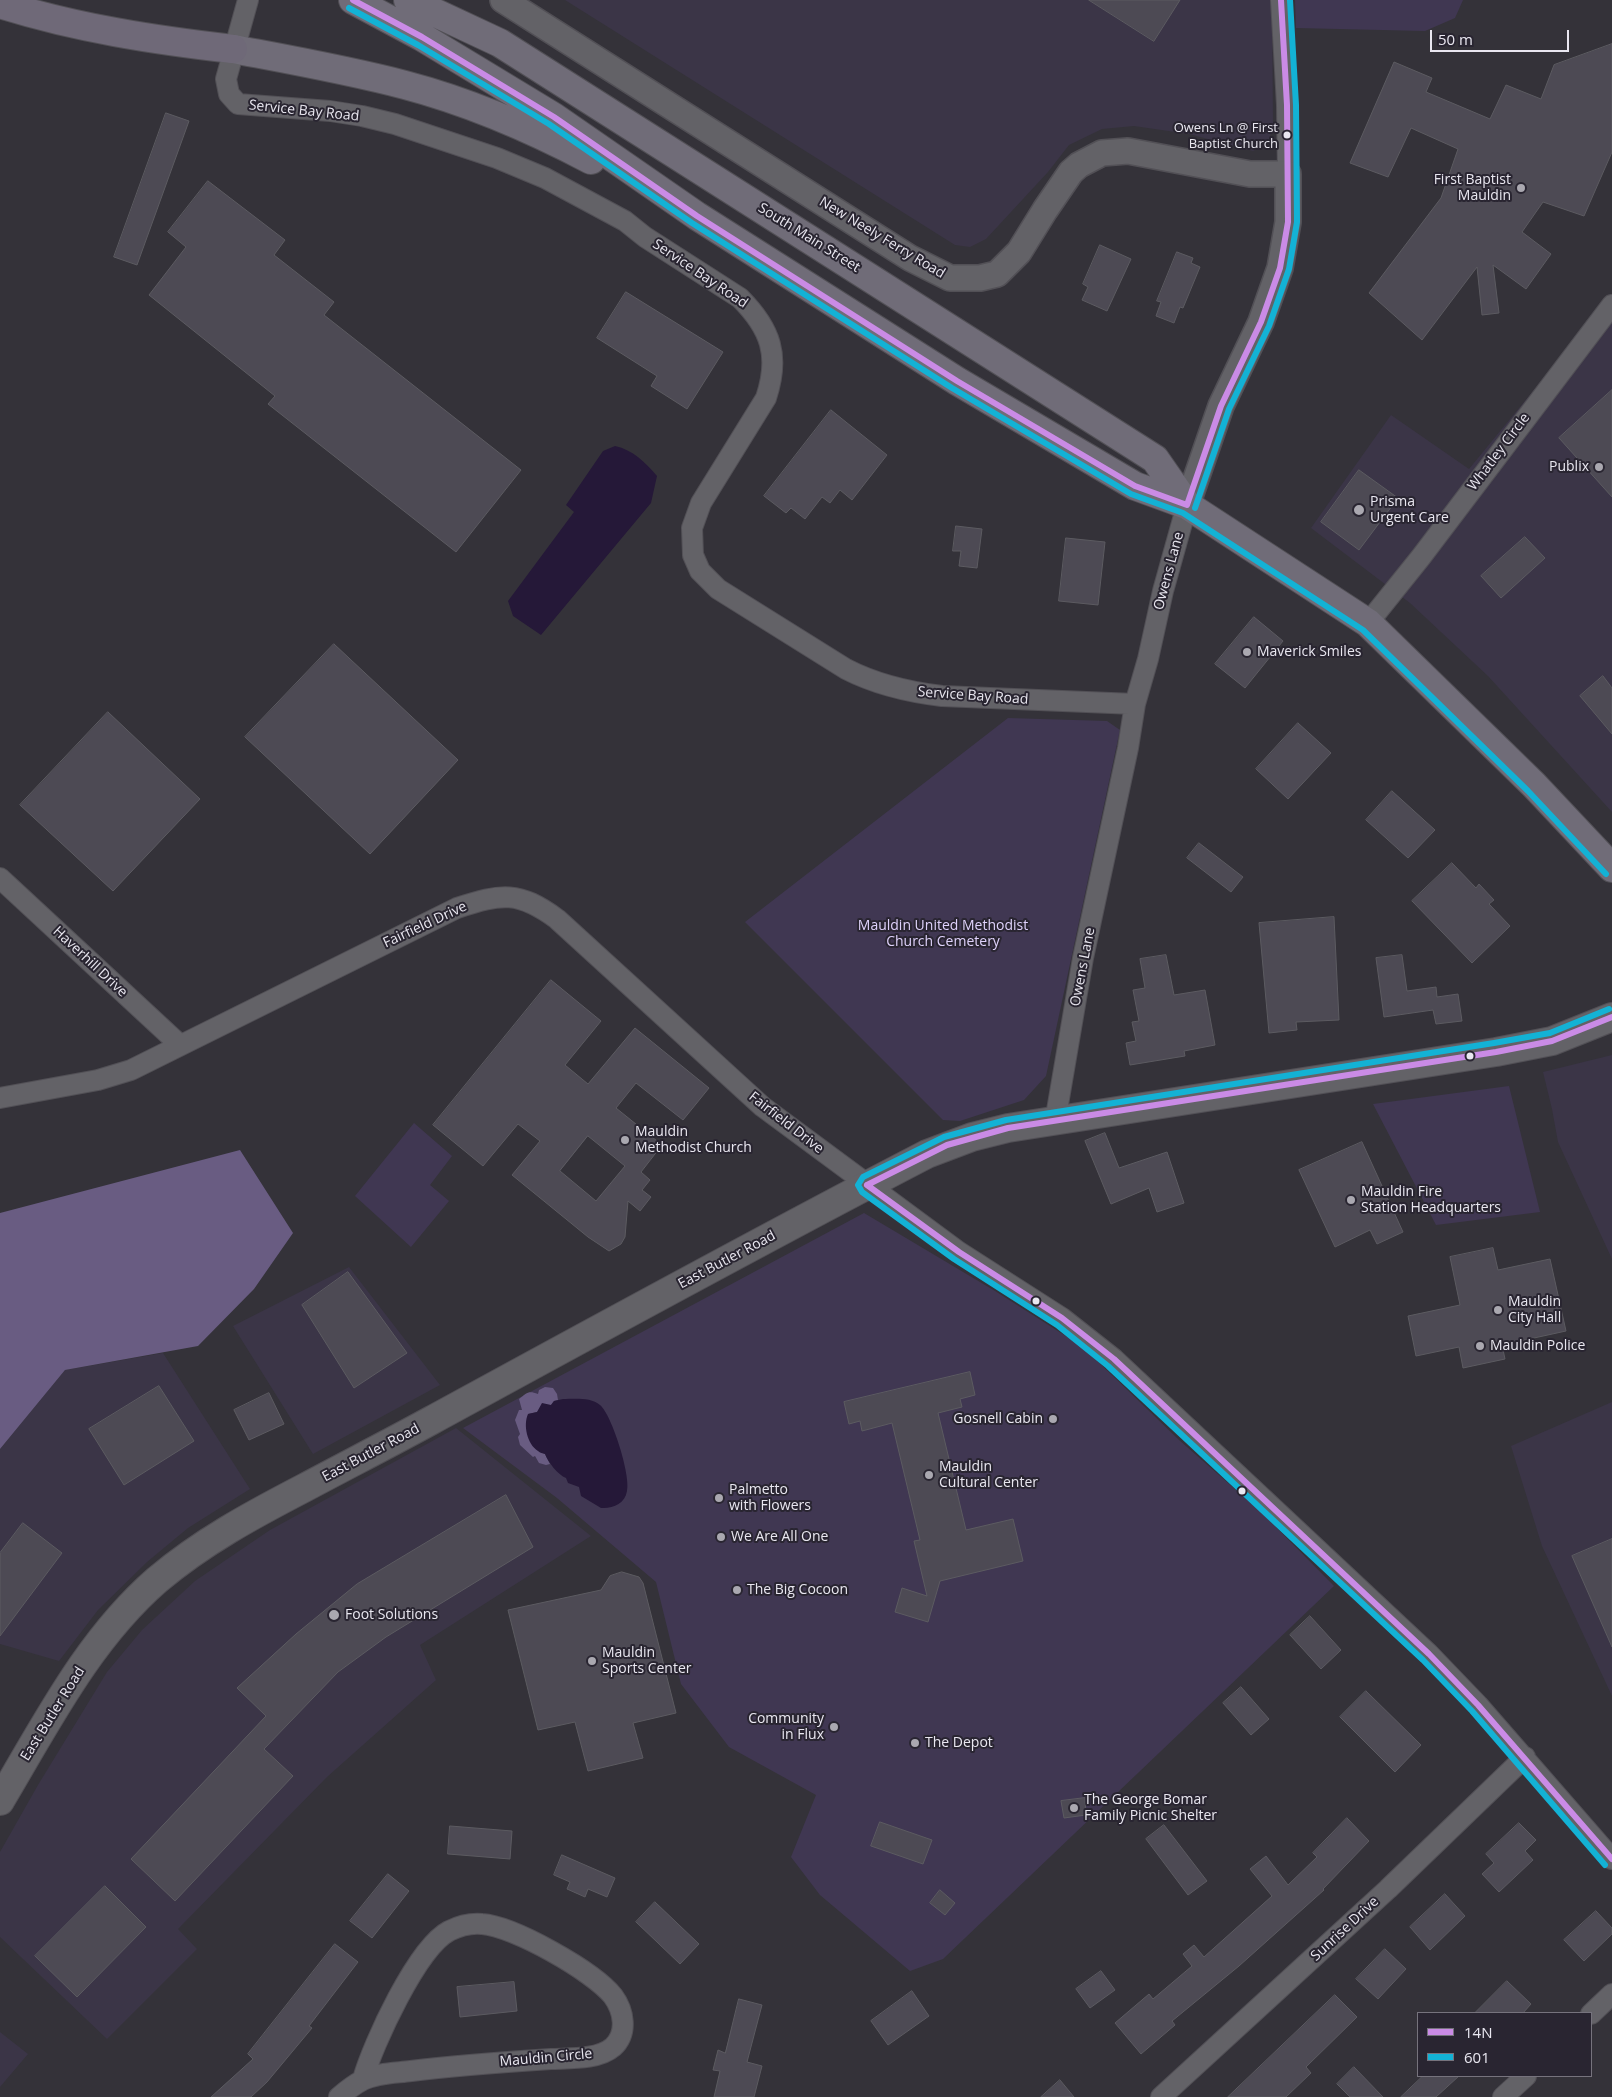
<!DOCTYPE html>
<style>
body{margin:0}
#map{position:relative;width:1612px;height:2097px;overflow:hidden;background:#343239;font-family:"Open Sans",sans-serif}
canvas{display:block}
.legend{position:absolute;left:1417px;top:2012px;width:175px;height:65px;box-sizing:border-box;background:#292531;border:1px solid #76737d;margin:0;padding:6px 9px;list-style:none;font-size:15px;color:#e9e7f0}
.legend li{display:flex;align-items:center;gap:10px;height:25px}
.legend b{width:25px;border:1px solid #76737d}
.scale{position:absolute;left:1430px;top:30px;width:139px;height:22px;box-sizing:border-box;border:2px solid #e9e7f0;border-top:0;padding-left:6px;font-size:15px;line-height:18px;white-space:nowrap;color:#e9e7f0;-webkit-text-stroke:4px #292531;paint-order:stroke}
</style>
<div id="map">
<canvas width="1612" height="2097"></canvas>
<ul class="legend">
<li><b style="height:6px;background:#ca8be6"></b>14N</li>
<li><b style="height:6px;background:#13b2d5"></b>601</li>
</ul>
<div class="scale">50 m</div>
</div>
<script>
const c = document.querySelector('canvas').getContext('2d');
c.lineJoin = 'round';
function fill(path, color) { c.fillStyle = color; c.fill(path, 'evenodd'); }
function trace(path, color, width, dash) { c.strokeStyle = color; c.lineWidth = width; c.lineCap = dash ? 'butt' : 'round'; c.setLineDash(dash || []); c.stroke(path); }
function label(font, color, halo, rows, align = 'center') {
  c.font = font + ' "Open Sans",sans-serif'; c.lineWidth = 4; c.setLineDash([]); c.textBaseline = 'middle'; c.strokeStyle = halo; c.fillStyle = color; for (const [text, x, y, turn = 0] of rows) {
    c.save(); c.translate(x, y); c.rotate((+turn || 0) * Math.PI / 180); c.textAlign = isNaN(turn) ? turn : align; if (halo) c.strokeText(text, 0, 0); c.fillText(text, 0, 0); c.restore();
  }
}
fill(new Path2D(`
 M565 0H1272L1273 126 1269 140 1263 146 1253 151 1189 134 1134 126 1102 129 1069 145 1048 172 986 239 970 247 955 245Z
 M1612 295V812L1488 676 1410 603 1311 528 1391 415 1469 469Z
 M1612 1055V1259L1558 1142 1552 1109 1543 1072Z
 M349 1267 440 1385 313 1454 233 1326Z
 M163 1353 250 1489 188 1528 147 1562 98 1610 59 1661 0 1644V1449L65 1370Z
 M1612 1402V1696L1542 1546 1511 1446Z
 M456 1428 591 1536 420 1645 436 1680 327 1777 178 1929 197 1949 107 2039 0 1937V1852L38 1785 107 1672 142 1630 195 1581 270 1530Z
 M0 2032 28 2054 0 2087Z`), '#3b3547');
fill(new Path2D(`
 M1295 0H1463L1455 18 1425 31 1296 28Z
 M1008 718 1107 721 1120 730 1046 1076 1024 1100 960 1121 943 1120 745 922Z
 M1509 1086 1540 1212 1436 1225 1373 1104Z
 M414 1123 452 1156 430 1185 449 1201 411 1247 355 1196Z
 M864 1213 995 1291 1083 1347 1179 1440 1260 1511 1334 1586 943 1959 910 1971 820 1895 791 1857 816 1795 729 1747 681 1684 656 1582 557 1498 463 1428Z`), '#403752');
fill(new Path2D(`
 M240 1150 293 1233 254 1289 198 1346 65 1370 0 1449V1213Z
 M545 1387 553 1388 557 1394 558 1400 554 1401 551 1405H545L537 1412 528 1414 540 1452 545 1454 550 1464 546 1465 539 1463 535 1456 533 1457 520 1445 518 1437 520 1434 515 1420 519 1410H522L519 1399C527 1393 528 1390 538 1394L539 1390Z`), '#695c82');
fill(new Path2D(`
 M615 446C633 450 645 462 657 476L651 503 541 635 513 616 508 601 574 512 566 505 603 451Z
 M563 1399C574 1399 591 1397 600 1405 612 1415 631 1476 627 1491 625 1504 612 1509 601 1508L581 1496 579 1487 568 1483 566 1478C558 1475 548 1462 545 1454 543 1453 540 1453 538 1451 527 1444 523 1425 528 1414L537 1412 542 1403 551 1405 554 1401Z`), '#251838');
const building = new Path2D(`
 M1089 0H1180L1154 41Z
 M1612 44V152L1584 216 1543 202 1522 232 1551 254 1526 289 1493 265 1499 313 1482 315 1477 267 1422 340 1369 293 1441 198 1458 149 1411 128 1388 177 1350 163 1394 62 1432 78 1426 92 1490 119 1506 85 1541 99 1554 65Z
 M166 113 189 121 137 265 114 257Z
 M208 181 285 240 274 255 334 302 324 315 521 470 456 552 268 404 275 396 149 295 186 247 168 232Z
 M1100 245 1131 259 1107 311 1082 300 1088 287 1083 284Z
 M1177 252 1193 258 1191 263 1200 267 1183 308 1180 307 1174 323 1156 316 1161 302 1157 301Z
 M626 292 723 352 687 409 651 386 657 376 597 338Z
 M1612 390V497L1559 438Z
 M831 410 887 455 852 500 840 490 830 503 822 497 805 519 791 508 786 513 764 496Z
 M1359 470 1398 498 1359 550 1321 522Z
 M956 526 982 529 977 568 959 566 961 551H953Z
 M1525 537 1545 558 1501 598 1481 576Z
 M1066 538 1105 542 1098 605 1059 601Z
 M1254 617 1283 641 1245 688 1215 664Z
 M334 644 458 760 370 854 245 737Z
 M1603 676 1612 688V734L1580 696Z
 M108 712 200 799 113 891 20 805Z
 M1298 723 1331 753 1288 799 1256 769Z
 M1392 791 1435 830 1408 858 1366 820Z
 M1199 843 1243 877 1231 892 1187 858Z
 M1452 863 1476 888 1479 884 1494 900 1489 904 1510 926 1472 963 1412 901Z
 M1334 917 1339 1020 1296 1022 1297 1030 1269 1033 1259 923Z
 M1166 955 1174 995 1205 990 1215 1045 1184 1051 1185 1056 1130 1065 1126 1043 1136 1041 1132 1022 1139 1021 1133 990 1145 988 1140 959Z
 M1402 955 1407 991 1436 987 1437 997 1458 994 1462 1021 1436 1024 1433 1010 1384 1017 1376 958Z
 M551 980 601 1021 565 1065 588 1084 635 1028 709 1088 683 1120 636 1083 616 1108 662 1145 641 1172 650 1180 642 1190 651 1197 640 1211 628 1201 625 1237 621 1244 609 1251 588 1237 512 1175 540 1141 518 1124 483 1166 433 1125ZM588 1136 625 1166 596 1201 560 1171Z
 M1105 1133 1119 1168 1167 1152 1184 1203 1157 1212 1149 1188 1111 1204 1085 1141Z
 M1362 1142 1403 1232 1377 1244 1370 1230 1335 1247 1299 1170Z
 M1493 1248 1498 1270 1550 1259 1566 1331 1502 1345 1505 1359 1463 1368 1459 1347 1416 1356 1408 1316 1460 1305 1450 1257Z
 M348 1272 407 1353 354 1388 302 1305Z
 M970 1372 975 1395 960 1399 962 1407 938 1413 966 1530 1013 1519 1023 1561 940 1581 928 1622 895 1612 902 1588 927 1596 914 1541 920 1540 892 1423 862 1431 860 1421 849 1424 844 1402Z
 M159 1386 194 1441 124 1485 89 1429Z
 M269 1393 284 1424 249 1440 234 1410Z
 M506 1495 533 1547 386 1637 338 1672 264 1749 293 1776 175 1901 131 1859 266 1716 237 1688 296 1634 357 1584Z
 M23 1523 62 1553 0 1636V1553Z
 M1612 1539V1647L1572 1556Z
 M622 1572 639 1577 643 1583 676 1713 633 1723 643 1758 588 1771 575 1722 538 1730 508 1610 601 1590 610 1576Z
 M1310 1616 1341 1650 1321 1669 1290 1635Z
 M1241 1687 1269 1719 1251 1735 1223 1703Z
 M1366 1691 1421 1745 1395 1772 1340 1717Z
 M1085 1798 1086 1815 1064 1818 1061 1801Z
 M1347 1818 1369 1841 1323 1889 1324 1890 1239 1966 1172 2021 1175 2025 1141 2054 1115 2023 1149 1994 1153 1999 1192 1966 1183 1954 1194 1945 1204 1957 1272 1896 1250 1869 1266 1856 1288 1885 1317 1857 1313 1853Z
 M880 1822 932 1840 923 1864 871 1846Z
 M1519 1823 1536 1840 1525 1851 1533 1860 1499 1892 1482 1874 1494 1863 1486 1854Z
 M1164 1825 1207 1881 1188 1895 1146 1839Z
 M450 1826 512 1831 510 1859 448 1854Z
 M562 1855 615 1878 607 1897 588 1889 585 1897 567 1889 570 1882 554 1875Z
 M388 1874 409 1891 372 1938 350 1921Z
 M105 1886 146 1927 77 1997 35 1956Z
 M940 1890 955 1903 945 1915 930 1903Z
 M1445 1894 1465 1916 1430 1950 1410 1927Z
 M655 1902 699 1944 680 1964 636 1922Z
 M1596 1911 1612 1928V1934L1584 1961 1564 1940Z
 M335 1944 358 1962 309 2026 312 2028 267 2082 251 2097H211L253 2059 248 2054Z
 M1385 1949 1406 1969 1378 1999 1356 1979Z
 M1101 1971 1115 1990 1090 2008 1076 1989Z
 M1507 1981 1531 2004 1523 2013H1475Z
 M514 1982 517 2011 460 2017 457 1987Z
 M912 1991 929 2016 888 2045 871 2021Z
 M1335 1995 1357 2017 1306 2067 1311 2073 1286 2097H1228Z
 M739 1999 762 2005 747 2062 762 2066 754 2097H714L720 2071 713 2070 718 2050 725 2053Z
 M1354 2067 1383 2097H1350L1337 2084Z
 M1423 2076H1459L1436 2097H1401Z
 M1060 2080 1074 2097H1041Z`);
fill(building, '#4d4a54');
trace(building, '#5c5b61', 1);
const minor = new Path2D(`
 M248 0 226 79 229 94 238 104 330 111 362 116 395 124 497 158 545 178 625 221 645 237 740 298C771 329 780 356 766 398L701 503 692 528 693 555 700 571 718 589 846 669C877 685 908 692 942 696L1135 704
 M1281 0 1287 105 1288 174
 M1368 623 1421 557 1612 305
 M0 878 180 1045
 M0 1098 98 1080 131 1070 457 908C502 893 519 891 557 919L763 1107 959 1252 1062 1318 1114 1359 1429 1654 1478 1705 1612 1859
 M1055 1122 1083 958 1128 748 1135 704 1148 659 1163 591 1187 505
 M1591 2014 1612 1994
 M339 2097C346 2091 355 2084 363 2080 377 2073 396 2073 411 2071 458 2065 504 2062 551 2059 569 2058 598 2060 613 2047 628 2033 624 2011 613 1996 593 1971 513 1926 482 1924 471 1923 459 1926 449 1931 417 1948 373 2044 363 2079
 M1161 2097 1388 1889 1525 1757
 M1503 2097 1526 2076`);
const tertiary = new Path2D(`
 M503 0 910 258 950 278H980L997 274 1019 252 1045 210 1071 172 1079 165 1102 153 1128 151 1250 174H1288V222L1280 268 1261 322 1221 406 1187 505`);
const secondary = new Path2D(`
 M0 1801C46 1724 88 1640 157 1580 202 1542 252 1515 304 1488 347 1465 390 1443 432 1420 597 1330 761 1240 927 1154L972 1137 1008 1128 1496 1052 1552 1041 1612 1017`);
const primary = new Path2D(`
 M353 0 422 37 554 117 697 216 957 381 1135 486 1187 505 1368 623 1534 785 1612 868
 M408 0 500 43 1155 459 1187 505
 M233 49C291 60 348 70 405 85 470 102 532 129 591 160`);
const motorway = new Path2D(`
 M0 4C76 28 154 40 233 49`);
trace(minor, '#525056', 22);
trace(tertiary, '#525056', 28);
trace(secondary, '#525056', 30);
trace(primary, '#525056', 30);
trace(motorway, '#525056', 30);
trace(minor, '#636267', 20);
trace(tertiary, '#636267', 25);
trace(secondary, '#636267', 28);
trace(primary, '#706c78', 28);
trace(motorway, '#6f6978', 28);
trace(new Path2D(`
 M353 0 422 37 554 117 697 216 957 381 1135 486 1187 505
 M1187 505 1221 406 1261 322 1280 268 1288 222 1287 105 1281 0
 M867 1185 959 1252 1062 1318 1114 1359 1429 1654 1478 1705 1612 1859
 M867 1185 947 1145 1008 1128 1496 1052 1552 1041 1612 1017`), '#ca8be6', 6);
trace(new Path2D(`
 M349 8 418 45 549 124 692 223 952 388 1131 494 1183 513 1363 630 1528 791 1606 874
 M1195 508 1229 409 1269 326 1289 269 1297 222 1296 105 1290 0
 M1605 1865 1472 1711 1423 1660 1108 1366 1057 1325 954 1259 862 1192 858 1185 863 1177 944 1137 1006 1120 1494 1043 1550 1033 1609 1009`), '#13b2d5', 6);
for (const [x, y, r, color] of [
 [1287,135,4.5,"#e9e7f0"],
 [1521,188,5,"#aaa8b0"],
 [1599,467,5,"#aaa8b0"],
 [1359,510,6,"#aaa8b0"],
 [1247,652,5,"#aaa8b0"],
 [1470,1056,4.5,"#e9e7f0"],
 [625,1140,5,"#aaa8b0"],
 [1351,1200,5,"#aaa8b0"],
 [1036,1301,4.5,"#e9e7f0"],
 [1498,1310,5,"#aaa8b0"],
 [1480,1346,5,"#aaa8b0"],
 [1053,1419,5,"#aaa8b0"],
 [929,1475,5,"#aaa8b0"],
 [1242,1491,4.5,"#e9e7f0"],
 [719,1498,5,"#aaa8b0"],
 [721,1537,5,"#aaa8b0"],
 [737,1590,5,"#aaa8b0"],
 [334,1615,6,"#aaa8b0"],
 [592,1661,5,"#aaa8b0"],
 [834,1727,5,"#aaa8b0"],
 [915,1743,5,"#aaa8b0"],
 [1074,1808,5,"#aaa8b0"]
]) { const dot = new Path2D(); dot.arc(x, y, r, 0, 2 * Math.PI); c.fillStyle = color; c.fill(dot); trace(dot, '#292531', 2); }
label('13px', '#e9e7f0', '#292531', [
 ["Owens Ln @ First",1278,128],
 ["Baptist Church",1278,144]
], 'right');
label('14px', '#e9e7f0', '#292531', [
 ["Service Bay Road",304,111,6],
 ["South Main Street",809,238,32],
 ["New Neely Ferry Road",882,238,31],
 ["Service Bay Road",700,274,34],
 ["Whatley Circle",1499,452,-53],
 ["Owens Lane",1169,571,-75],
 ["Service Bay Road",973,696,4],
 ["Fairfield Drive",425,925,-25],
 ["Haverhill Drive",90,962,43],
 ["Owens Lane",1083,967,-79],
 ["Fairfield Drive",786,1123,38],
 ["East Butler Road",727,1260,-28],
 ["East Butler Road",371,1453,-28],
 ["East Butler Road",53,1714,-58],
 ["Sunrise Drive",1345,1929,-43],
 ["Mauldin Circle",546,2058,-5]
]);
label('14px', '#e9e7f0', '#292531', [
 ["First Baptist",1511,180,"right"],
 ["Mauldin",1511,196,"right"],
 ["Publix",1589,467,"right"],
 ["Prisma",1370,502],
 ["Urgent Care",1370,518],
 ["Maverick Smiles",1257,652],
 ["Mauldin",635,1132],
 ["Methodist Church",635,1148],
 ["Mauldin Fire",1361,1192],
 ["Station Headquarters",1361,1208],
 ["Mauldin",1508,1302],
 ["City Hall",1508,1318],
 ["Mauldin Police",1490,1346],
 ["Gosnell Cabin",1043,1419,"right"],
 ["Mauldin",939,1467],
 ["Cultural Center",939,1483],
 ["Palmetto",729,1490],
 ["with Flowers",729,1506],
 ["We Are All One",731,1537],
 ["The Big Cocoon",747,1590],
 ["Foot Solutions",345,1615],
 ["Mauldin",602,1653],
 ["Sports Center",602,1669],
 ["Community",824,1719,"right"],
 ["in Flux",824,1735,"right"],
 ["The Depot",925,1743],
 ["The George Bomar",1084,1800],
 ["Family Picnic Shelter",1084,1816]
], 'left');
label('14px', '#dfd2fb', '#292531', [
 ["Mauldin United Methodist",943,926],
 ["Church Cemetery",943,942]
]);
</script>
